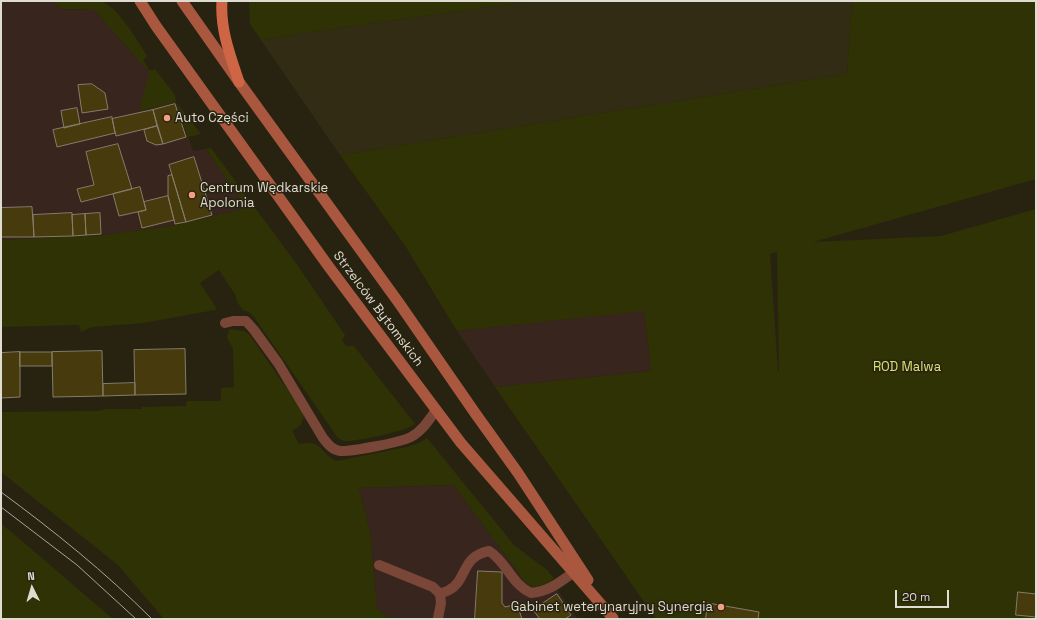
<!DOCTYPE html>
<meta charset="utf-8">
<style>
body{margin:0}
#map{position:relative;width:1037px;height:620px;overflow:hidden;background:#282311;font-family:"Space Grotesk",sans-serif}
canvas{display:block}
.frame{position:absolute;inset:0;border:2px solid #dfdcd1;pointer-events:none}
.north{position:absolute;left:12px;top:568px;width:40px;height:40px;-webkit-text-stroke:3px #282311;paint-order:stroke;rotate:355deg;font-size:11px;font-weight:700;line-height:16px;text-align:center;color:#dfdcd1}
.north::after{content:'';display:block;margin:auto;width:14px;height:18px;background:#dfdcd1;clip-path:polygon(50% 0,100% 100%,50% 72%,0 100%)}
.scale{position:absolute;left:895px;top:590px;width:54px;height:18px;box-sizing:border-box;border:2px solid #dfdcd1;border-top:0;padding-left:5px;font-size:12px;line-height:14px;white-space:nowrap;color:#dfdcd1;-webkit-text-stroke:3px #282311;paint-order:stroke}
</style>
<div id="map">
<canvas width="1037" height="620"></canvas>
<div class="frame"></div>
<div class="north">N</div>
<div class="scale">20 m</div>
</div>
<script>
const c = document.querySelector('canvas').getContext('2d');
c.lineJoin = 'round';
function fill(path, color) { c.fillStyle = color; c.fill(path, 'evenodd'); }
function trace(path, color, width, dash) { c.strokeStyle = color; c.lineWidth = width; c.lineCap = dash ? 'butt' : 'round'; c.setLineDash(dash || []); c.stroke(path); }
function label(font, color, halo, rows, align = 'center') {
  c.font = font + ' "Space Grotesk",sans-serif'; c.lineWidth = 3; c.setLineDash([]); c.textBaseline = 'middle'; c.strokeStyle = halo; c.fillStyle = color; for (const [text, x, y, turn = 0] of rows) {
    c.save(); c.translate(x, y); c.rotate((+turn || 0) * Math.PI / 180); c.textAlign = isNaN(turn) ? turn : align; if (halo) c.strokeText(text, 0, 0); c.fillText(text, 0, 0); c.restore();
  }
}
fill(new Path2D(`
 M1 1H51L63 9 94 10 176 102 193 151 206 149 248 208 177 225 103 235 1 240Z
 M644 310 651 371 495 387 457 331Z
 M453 485 526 583 531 586 543 585 551 581 578 619H389L377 607 370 531 359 488Z`), '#37251e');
fill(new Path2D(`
 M531 1H852L847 74 340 155 261 40 317 31Z`), '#332c14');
fill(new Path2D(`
 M51 1C61 1 94 0 101 1 118 7 138 41 147 56L143 60 150 71 155 69 175 95 176 102 201 134 188 137 176 102 139 111 149 72 94 10 63 9Z
 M249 1H531L317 31 261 40 250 24Z
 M852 1H1036V179L813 242 941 236 1036 209V619H656L495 387 651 371 644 311 457 331 406 247 340 155 847 74ZM777 252 779 371H778L770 254Z
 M211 148 298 266 345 335 342 340 346 346H354L415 424C404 432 365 439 350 441H344L338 438 254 317 249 312 243 310 237 302 236 296 219 270 200 283 217 309 215 310 143 323 92 327 81 332 79 325 1 327V240L103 235 177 225 247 208 206 149Z
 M229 329 244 331 249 334 301 409 304 414C303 423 300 427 292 431L299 444C324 439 320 455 337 461L407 447 421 442 427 438 514 545 547 570 554 578C546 586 536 589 526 583L453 485 359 488 370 531 377 607 389 619H164L118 565 1 472V412L98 411 106 409H142V407L186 406 187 401H221V388L234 387 233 348 227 338Z
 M1 524 14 534 113 619H1Z`), '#2f3205');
const building = new Path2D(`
 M92 84 105 93 108 109 82 113 78 85Z
 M175 104 186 137 163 144 153 110Z
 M77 108 80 124 64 128 61 111Z
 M153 110 157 126 116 136 112 119Z
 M112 117 115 133 57 147 53 130Z
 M157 126 163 144 156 145 147 141 144 130Z
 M118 144 132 189 81 202 77 189 94 185 86 152Z
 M194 157 212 215 186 222 169 165Z
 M172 175 186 222 175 224 168 196V176Z
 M140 187 146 210 119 216 113 194Z
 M168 196 174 220 142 228 138 212 146 210 144 202Z
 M32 207 34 237H1V208Z
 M72 213 73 236 34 237 33 215Z
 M100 213 101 234 86 235 85 214Z
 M85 214 86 235 73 236 72 215Z
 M185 349 186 394 135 395 134 350Z
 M102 351 103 396 53 397 52 352Z
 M20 352H52V366H20Z
 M20 352V397L1 398V353Z
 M135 383V395L103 396V384Z
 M478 571 502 572V603L505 607 517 604 522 619H475Z
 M1018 592 1036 594V617L1016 615Z
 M557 594 571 615 565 619H540L533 610Z
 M708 603 759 612 758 619H706Z`);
fill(building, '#473a0c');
trace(building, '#837d69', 1);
trace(new Path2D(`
 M225 323 233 321H246L254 330 278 363 323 438C328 444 332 450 340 451 350 452 402 442 411 437 422 431 429 420 436 410
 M379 565 433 587 440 594 441 603 438 618
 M440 594C443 592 447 592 449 590 468 580 460 557 489 551 507 562 511 584 531 593 548 592 560 582 574 572`), '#794637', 10);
trace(new Path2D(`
 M140 1 156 26 329 267 461 443 613 618
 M182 1 239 82 399 303 475 413 518 473 588 580`), '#a9583f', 11);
trace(new Path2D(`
 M222 1C220 29 230 55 239 82`), '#ce6545', 11);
trace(new Path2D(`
 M1 492C54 531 105 572 152 619
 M1 507 77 565 136 619`), '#a7a496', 1);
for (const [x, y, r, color] of [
 [167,118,4,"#f39f84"],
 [192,195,4,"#f39f84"],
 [721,607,4,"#f39f84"]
]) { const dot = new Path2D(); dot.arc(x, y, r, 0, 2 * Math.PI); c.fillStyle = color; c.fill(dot); trace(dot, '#282311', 1.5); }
label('13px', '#dfdcd1', '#282311', [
 ["Auto Części",175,118],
 ["Centrum Wędkarskie",200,188],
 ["Apolonia",200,203],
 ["Gabinet weterynaryjny Synergia",713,607,"right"]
], 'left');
label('13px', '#dfdcd1', '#282311', [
 ["Strzelców Bytomskich",378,309,53]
]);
label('13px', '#d9e475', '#282311', [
 ["ROD Malwa",907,367]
]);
</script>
